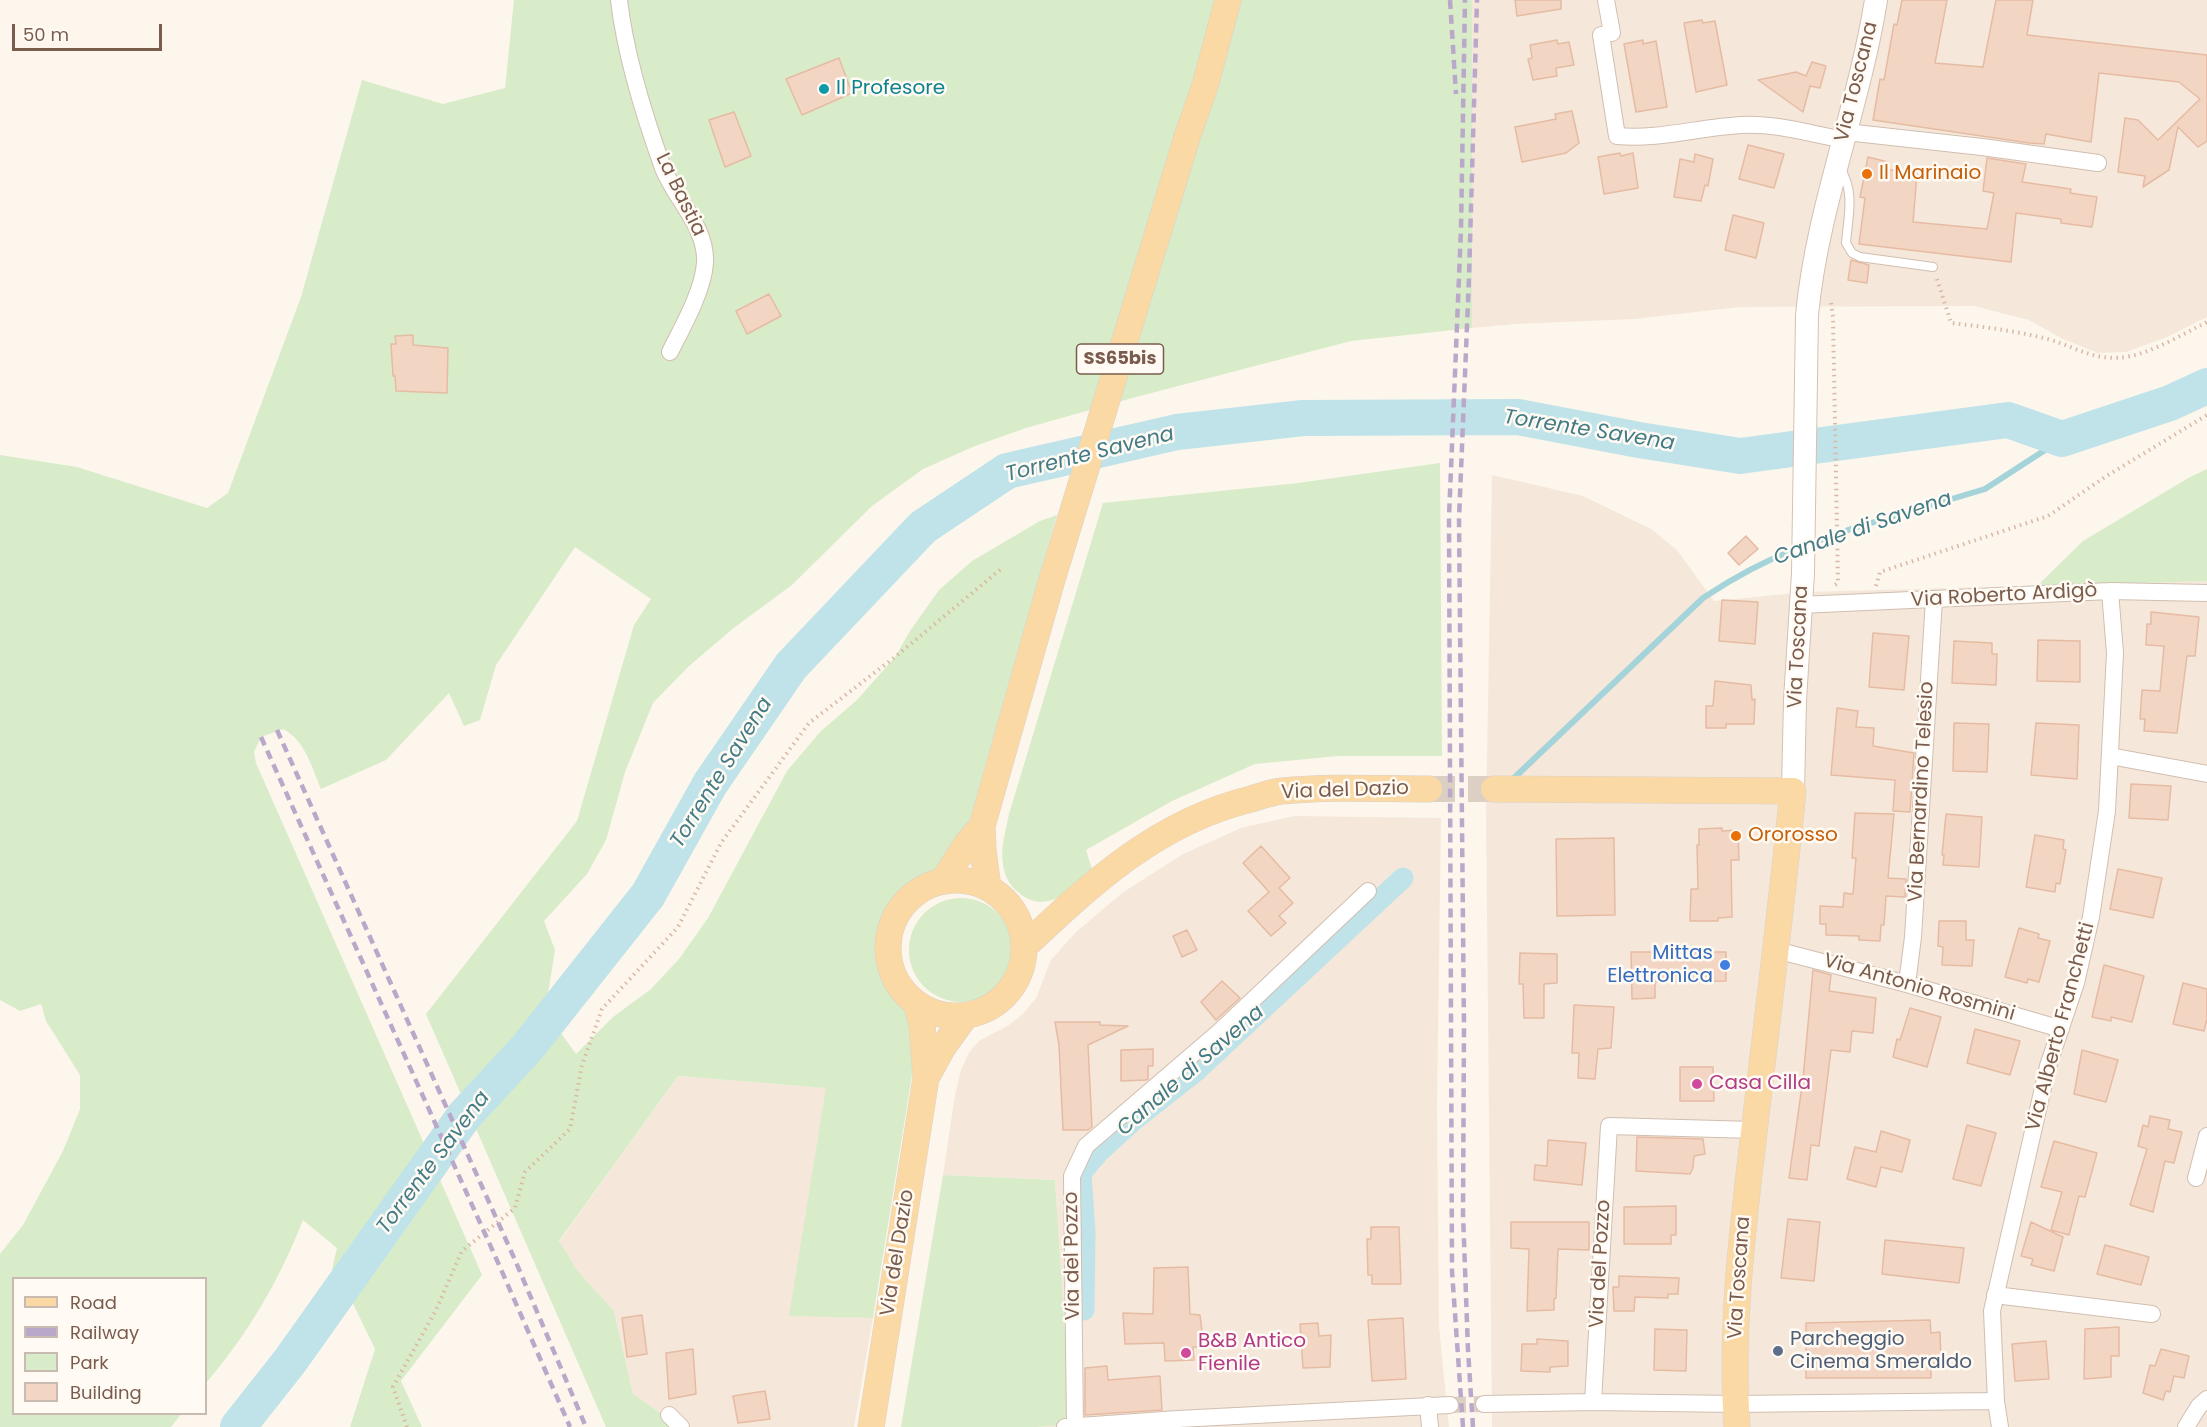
<!DOCTYPE html>
<meta charset="utf-8">
<style>
body{margin:0}
#map{position:relative;width:2207px;height:1427px;overflow:hidden;background:#fdf6ec;font-family:Poppins,sans-serif}
canvas{display:block}
.legend{position:absolute;left:12px;top:1277px;width:195px;height:138px;box-sizing:border-box;background:#fffaf3;border:2px solid #cabbb1;margin:0;padding:8px 10px;list-style:none;font-size:18px;color:#7a5c4d}
.legend li{display:flex;align-items:center;gap:12px;height:30px}
.legend b{width:30px;border:2px solid #cabbb1}
.scale{position:absolute;left:12px;top:24px;width:150px;height:27px;box-sizing:border-box;border:3px solid #7a5c4d;border-top:0;padding-left:8px;font-size:18px;line-height:21px;white-space:nowrap;color:#7a5c4d;-webkit-text-stroke:4px #fffaf3;paint-order:stroke}
</style>
<div id="map">
<canvas width="2207" height="1427"></canvas>
<ul class="legend">
<li><b style="height:8px;background:#fbd9a5"></b>Road</li>
<li><b style="height:8px;background:#b9a8c9"></b>Railway</li>
<li><b style="height:16px;background:#d8ecc9"></b>Park</li>
<li><b style="height:16px;background:#f3d5c3"></b>Building</li>
</ul>
<div class="scale">50 m</div>
</div>
<script>
const c = document.querySelector('canvas').getContext('2d');
c.lineJoin = 'round';
function fill(path, color) { c.fillStyle = color; c.fill(path, 'evenodd'); }
function trace(path, color, width, dash) { c.strokeStyle = color; c.lineWidth = width; c.lineCap = dash ? 'butt' : 'round'; c.setLineDash(dash || []); c.stroke(path); }
function label(font, color, halo, rows, align = 'center') {
  c.font = font + ' Poppins,sans-serif'; c.lineWidth = 5; c.setLineDash([]); c.textBaseline = 'middle'; c.strokeStyle = halo; c.fillStyle = color; for (const [text, x, y, turn = 0] of rows) {
    c.save(); c.translate(x, y); c.rotate((+turn || 0) * Math.PI / 180); c.textAlign = isNaN(turn) ? turn : align; if (halo) c.strokeText(text, 0, 0); c.fillText(text, 0, 0); c.restore();
  }
}
fill(new Path2D(`
 M1472 0H2207V317L2165 338 2126 352 2098 353 2063 339 2029 320 1974 306 1739 307 1635 319 1515 324 1472 328Z
 M1492 475 1583 496 1651 529 1677 550 1714 601 1806 592 2207 581V1427H1492L1486 814Z
 M1294 816 1441 818 1437 1106 1439 1326 1449 1427H1036L1071 1423 1055 1180 943 1175 955 1095 961 1070 969 1053 979 1041 1009 1025 1023 1014 1036 998 1051 960 1075 933 1122 893 1183 854 1241 828Z
 M678 1076 827 1088 790 1315 873 1318 854 1427H671L665 1416 633 1394 614 1311 577 1270 559 1242Z`), '#f5e8da');
fill(new Path2D(`
 M514 0H1472V328L1351 341 1136 397 1026 428 975 446 923 469 872 506 792 585 735 627 689 666 653 703 625 772 606 840 587 874 544 921 555 950 548 994 561 1033 576 1054 613 1017 651 989 679 959 708 918 787 771 821 731 857 700 895 657 910 631 939 590 972 561 1040 521 1057 515 966 833C956 846 947 863 935 874 927 881 915 883 907 890 883 911 873 950 885 980 891 995 906 1008 911 1023 914 1031 914 1042 916 1050L873 1318 789 1316 826 1088 678 1076 559 1241 577 1270 614 1311 633 1394 665 1416 671 1427H606L426 1014 577 821 634 625 651 599 575 547 496 665 480 720 464 726 449 693 386 760 321 789C312 768 305 740 283 729L261 737 254 752 256 763 482 1275 401 1381 422 1427H350L375 1349 344 1285 332 1270 337 1248 303 1220C279 1281 248 1334 206 1383V1278H14V1414H181L171 1427H0V1254L23 1225 63 1151 80 1109V1075L46 1021 41 1004 20 1011 0 1000V455L77 467 207 508 228 493 301 297 362 80 443 104 505 88Z
 M1440 463 1442 756H1338L1255 764 1172 801 1086 850 1092 869C1073 891 1045 916 1018 892 1010 886 1004 875 1003 864 1000 847 1006 831 1009 814L1103 503 1298 483Z
 M2207 469V581L2037 586 2083 541 2190 477Z
 M909 950a52 52 0 1 1 104 0a52 52 0 1 1-104 0Z
 M943 1175 1055 1180 1071 1424 1036 1427H901Z`), '#d8ecc9');
trace(new Path2D(`
 M1807 545 1851 529 1985 489 2062 439
 M1514 778 1703 598C1733 578 1764 561 1798 548`), '#a5d3da', 6);
trace(new Path2D(`
 M1084 1310 1085 1232 1081 1173 1099 1152 1134 1120 1195 1072 1403 878`), '#bfe3e8', 21);
trace(new Path2D(`
 M238 1427 290 1361 464 1116 527 1048 648 895 710 784 791 666 923 527 1007 471 1177 432 1303 418 1518 417 1639 440 1740 456 2008 420 2062 439 2170 403 2207 386`), '#bfe3e8', 36);
const building = new Path2D(`
 M1515 0H1561V9L1517 16Z
 M1902 0H1947L1935 63 1983 67 1996 0H2033L2027 35 2207 55V141L2198 147 2178 127 2169 170 2143 187 2145 176 2118 172 2125 118 2138 120 2158 140 2200 99 2179 82 2099 73 2091 142 2046 134 2044 144 2029 143 1873 120 1880 79 1884 80 1894 24 1897 25Z
 M1702 20 1703 23 1715 21 1727 85 1696 92 1684 23Z
 M1557 40 1558 44 1569 42 1574 65 1556 68 1557 76 1533 80 1528 59 1532 58 1530 45Z
 M1643 40V44L1656 41 1667 107 1636 112 1624 44Z
 M839 58 852 93 802 115 786 79Z
 M1812 62 1826 66 1820 88 1810 86 1803 112 1758 80 1796 72 1806 76Z
 M1572 111 1579 143 1566 153 1522 162 1515 127 1556 119 1555 114Z
 M734 112 751 156 725 167 709 120Z
 M1748 145 1784 154 1774 188 1739 179Z
 M1620 153 1621 156 1633 153 1638 188 1604 194 1598 157Z
 M1695 154 1713 159 1708 186 1705 185 1701 201 1674 197 1680 159 1694 162Z
 M1868 157 1888 162 1886 169 1917 174 1913 222 1987 229 1994 193 1983 191 1987 158 2026 164 2022 182 2071 189 2070 193 2097 197 2092 227 2061 223V219L2016 213 2011 262 1859 244 1865 198 1860 197Z
 M1733 215 1764 223 1756 258 1725 250Z
 M1851 260 1869 265 1867 283 1848 280Z
 M769 294 781 316 747 334 736 311Z
 M413 335V345L448 348 447 393 396 391 395 376H393L391 344H396L395 336Z
 M1746 536 1758 549 1739 565 1728 553Z
 M1722 600 1758 602 1755 644 1719 641Z
 M2151 612 2199 617 2195 656H2187L2177 733 2144 731 2145 719H2140L2142 690 2160 691 2164 646 2146 645 2147 624H2151Z
 M1873 633 1909 636 1904 690 1869 687Z
 M2038 640 2080 641V682L2037 681Z
 M1954 641 1992 643V654H1997L1996 685 1952 683Z
 M1715 681 1751 685 1752 700 1755 699 1754 724H1726V728H1706V706H1713Z
 M1837 708 1858 711 1856 727 1874 728 1873 746 1914 753 1910 812 1893 811 1895 780 1831 775Z
 M1954 723 1989 724 1987 772 1953 771Z
 M2036 723 2079 725 2077 779 2031 775Z
 M2131 784 2171 786 2168 820 2129 818Z
 M1855 813 1894 814 1888 878 1906 879 1905 897 1886 896 1884 925H1881L1880 941 1859 940V936L1826 935V924H1820V906L1843 907 1844 893 1853 894 1856 858H1852Z
 M1946 814 1982 817 1979 867 1943 865 1944 855H1942Z
 M1722 828V831L1738 830 1739 860H1731L1732 917 1718 918V921H1690L1691 889H1698L1697 845H1699V829Z
 M2035 835 2064 840 2063 849 2066 850 2060 884 2056 883 2055 892 2026 887Z
 M1614 838 1615 915 1557 916 1556 839Z
 M1261 846 1290 878 1279 888 1293 903 1279 916 1286 923 1271 936 1248 911 1269 892 1243 863Z
 M2118 869 2162 878 2153 918 2110 909Z
 M1939 921H1966V940H1974L1972 966 1942 965 1943 947 1938 946Z
 M2019 928 2039 934 2038 938 2050 941 2039 982 2028 979 2027 983 2005 977Z
 M1187 930 1197 950 1182 957 1173 936Z
 M1631 952H1726V981L1655 982V998L1632 999Z
 M1520 953 1557 954V983L1544 984V1018H1524L1523 984H1519Z
 M2104 965 2144 976 2132 1022 2111 1017V1021L2092 1017Z
 M1813 970 1831 975 1829 991 1876 998 1873 1033 1852 1031 1850 1052 1831 1050 1819 1146 1811 1145 1807 1180 1789 1178 1803 1079Z
 M1222 981 1240 998 1216 1020 1201 1002Z
 M2183 983 2207 989V1019L2204 1031 2173 1024Z
 M1574 1005 1614 1007 1611 1048 1598 1049 1595 1079 1578 1078 1579 1053H1572Z
 M1910 1008 1941 1017 1927 1067 1893 1057 1897 1039 1900 1040Z
 M1055 1022H1100V1025L1128 1026 1088 1045 1092 1127 1088 1130H1063L1059 1045Z
 M1975 1029 2020 1041 2010 1075 1967 1063Z
 M1153 1049V1066H1148V1079L1146 1080 1121 1081V1050Z
 M2082 1050 2118 1060 2106 1102 2074 1094Z
 M1680 1067H1713L1714 1101H1680Z
 M2150 1116 2170 1120 2168 1129 2182 1132 2174 1163 2165 1161 2153 1212 2130 1205 2147 1149 2138 1146 2143 1125 2148 1127Z
 M1967 1125 1996 1133 1981 1186 1953 1179Z
 M1881 1131 1910 1140 1902 1172 1881 1167 1876 1187 1847 1179 1855 1147 1876 1152Z
 M1637 1137 1703 1139 1705 1154 1694 1156 1693 1168 1690 1174 1636 1171Z
 M1548 1140 1586 1143 1582 1185 1534 1180 1535 1165 1547 1166Z
 M2054 1141 2097 1153 2085 1197 2079 1196 2069 1235 2051 1230 2062 1192 2041 1187Z
 M1676 1206V1235H1671V1244H1624V1207Z
 M1788 1219 1820 1222 1814 1281 1781 1278Z
 M1511 1222H1589V1250L1558 1249 1556 1298 1554 1299V1310L1527 1311 1529 1249 1511 1248Z
 M2031 1222 2063 1237 2054 1271 2031 1265 2033 1259 2021 1256Z
 M1371 1227H1399L1401 1284H1372V1275H1368L1367 1239H1371Z
 M1885 1240 1964 1248 1959 1283 1882 1274Z
 M2105 1245 2149 1257 2141 1285 2097 1274Z
 M1188 1267 1190 1314 1200 1315 1202 1331 1200 1332V1347H1193L1194 1360 1165 1361 1164 1343 1125 1344 1123 1313 1153 1314 1154 1268Z
 M1619 1276 1679 1278 1678 1294H1668V1298L1635 1297 1634 1311H1614L1613 1287H1619Z
 M642 1315 647 1354 627 1357 622 1318Z
 M1403 1318 1406 1379 1372 1381 1368 1320Z
 M1930 1320 1931 1333 1940 1332 1941 1363 1931 1364V1378H1806V1323Z
 M1318 1323 1319 1336 1331 1335 1330 1367 1303 1368 1300 1324Z
 M2119 1327V1356H2111V1377L2084 1379 2085 1329Z
 M1655 1329 1687 1330 1686 1371 1654 1370Z
 M1537 1339 1568 1341V1366L1550 1367V1372L1521 1371 1522 1344H1537Z
 M2046 1341 2049 1379 2015 1381 2012 1344Z
 M693 1349 696 1394 669 1399 666 1353Z
 M2161 1349 2189 1356 2184 1378 2174 1376 2170 1392 2166 1391 2163 1400 2143 1393 2150 1365 2155 1366Z
 M1107 1366 1108 1380 1160 1376 1162 1410 1085 1415V1368Z
 M765 1391 770 1419 738 1423 733 1396Z`);
fill(building, '#f3d5c3');
trace(building, '#e6bba3', 1.5);
trace(new Path2D(`
 M1450 1405 1484 1404`), '#dcd0c4', 16, [16, 8]);
trace(new Path2D(`
 M1429 789H1494`), '#dcd0c4', 26, [26, 13]);
const service = new Path2D(`
 M1841 170C1855 192 1848 218 1846 243L1852 253 1860 257 1933 267`);
const minor = new Path2D(`
 M619 0C625 52 645 118 663 168 675 199 707 227 705 263 703 291 683 326 670 352
 M1606 0 1612 33 1601 35 1617 136C1659 140 1700 127 1742 125 1776 123 1811 134 1844 140
 M1846 132 1982 147 2098 163
 M1800 605 2110 591 2207 593
 M2110 756 2207 774
 M1776 950 1907 984 2061 1029
 M1907 984 1913 937 1934 599
 M2196 1178 2207 1136
 M1995 1295 2152 1314
 M1593 1402 1609 1126 1754 1130
 M1484 1404 1593 1402 1735 1404 1996 1401
 M1428 1405 1430 1427
 M669 1415 681 1427
 M1075 1426 1072 1176 1086 1146 1220 1031 1368 891
 M1065 1427 1178 1419 1450 1405
 M2000 1427 1996 1401 1992 1311 2048 1066 2076 983 2091 917 2107 811 2115 653 2110 591
 M2186 1427 2199 1406 2207 1399`);
const secondary = new Path2D(`
 M1793 791 1795 700 1803 573 1807 315C1817 208 1859 107 1876 0`);
const primary = new Path2D(`
 M1494 789 1793 791C1782 902 1768 1013 1755 1124 1743 1225 1730 1325 1737 1427
 M888 948a68 68 0 1 1 136 0a68 68 0 1 1-136 0Z
 M943 881 966 845 982 826
 M988 888 983 850 982 826 1051 583 1188 134 1205 86 1228 0
 M1024 947C1092 883 1157 822 1251 799 1261 796 1272 792 1282 791 1331 786 1380 789 1429 789
 M926 1078 943 1047 966 1015
 M871 1427 926 1078 922 1025 917 1004`);
trace(service, '#d1beb0', 10);
trace(minor, '#d1beb0', 18);
trace(secondary, '#d6c0b0', 24);
trace(primary, '#dad1cd', 27);
trace(new Path2D(`
 M1937 279 1951 323C1985 327 2018 331 2051 340 2080 349 2099 363 2131 356 2157 350 2183 334 2207 322
 M1831 303 1833 317 1838 583 1835 585
 M1876 586 1880 572 2048 516 2105 477 2207 415
 M407 1427 393 1387 436 1310 462 1251 515 1208 525 1172 570 1129 582 1065 602 1009 678 927 721 843 809 723 895 657 1001 569`), '#d9b8a5', 4, [1.5, 4.5]);
trace(service, '#fff', 8);
trace(minor, '#fff', 16);
trace(secondary, '#fff', 22);
trace(primary, '#fbd9a5', 26);
trace(new Path2D(`
 M1450 0 1456 94
 M277 730 515 1260 586 1427
 M261 737 500 1267 570 1427
 M1463 1427 1452 1271 1449 517 1461 229 1465 0
 M1473 1427 1468 1350 1463 1214 1464 1026 1459 519 1469 278 1477 0`), '#b9a8c9', 4.5, [9, 6]);
for (const [x, y, r, color] of [
 [824,89,6,"#0f9aa8"],
 [1867,174,6,"#e8710a"],
 [1736,836,6,"#e8710a"],
 [1725,965,6,"#3f7fe0"],
 [1697,1084,6,"#d1479c"],
 [1778,1351,6,"#5c6f8a"],
 [1186,1353,6,"#d1479c"]
]) { const dot = new Path2D(); dot.arc(x, y, r, 0, 2 * Math.PI); c.fillStyle = color; c.fill(dot); trace(dot, '#fffaf3', 2); }
for (const [x, y, w] of [
 [1120,359,87]
]) { const box = new Path2D(); box.roundRect(x - w / 2, y - 15, w, 30, 4.5); c.fillStyle = '#fffaf3'; c.fill(box); trace(box, '#7a5c4d', 1.5); }
label('bold 18px', '#7a5c4d', null, [
 ["SS65bis",1120,359]
]);
label('20px', '#7a5c4d', '#fffaf3', [
 ["Via Toscana",1857,82,-76],
 ["La Bastia",680,195,64],
 ["Via Roberto Ardigò",2004,596,-3],
 ["Via Toscana",1799,647,-87],
 ["Via del Dazio",1345,791,-2],
 ["Via Bernardino Telesio",1922,792,-87],
 ["Via Antonio Rosmini",1919,988,16],
 ["Via Alberto Franchetti",2061,1027,-75],
 ["Via del Dazio",898,1253,-81],
 ["Via del Pozzo",1073,1256,-91],
 ["Via del Pozzo",1601,1264,-87],
 ["Via Toscana",1740,1278,-86]
]);
label('20px', '#0d838f', '#fffaf3', [
 ["Il Profesore",836,89]
], 'left');
label('20px', '#c56008', '#fffaf3', [
 ["Il Marinaio",1879,174],
 ["Ororosso",1748,836]
], 'left');
label('20px', '#366cbe', '#fffaf3', [
 ["Mittas",1713,954],
 ["Elettronica",1713,977]
], 'right');
label('20px', '#b23c85', '#fffaf3', [
 ["Casa Cilla",1709,1084],
 ["B&B Antico",1198,1342],
 ["Fienile",1198,1365]
], 'left');
label('20px', '#4e5e75', '#fffaf3', [
 ["Parcheggio",1790,1340],
 ["Cinema Smeraldo",1790,1363]
], 'left');
label('italic 21px', '#437c86', '#fffaf3', [
 ["Torrente Savena",1589,431,9],
 ["Torrente Savena",1090,455,-14],
 ["Canale di Savena",1863,529,-19],
 ["Torrente Savena",722,773,-58],
 ["Canale di Savena",1191,1071,-41],
 ["Torrente Savena",434,1163,-53]
]);
</script>
